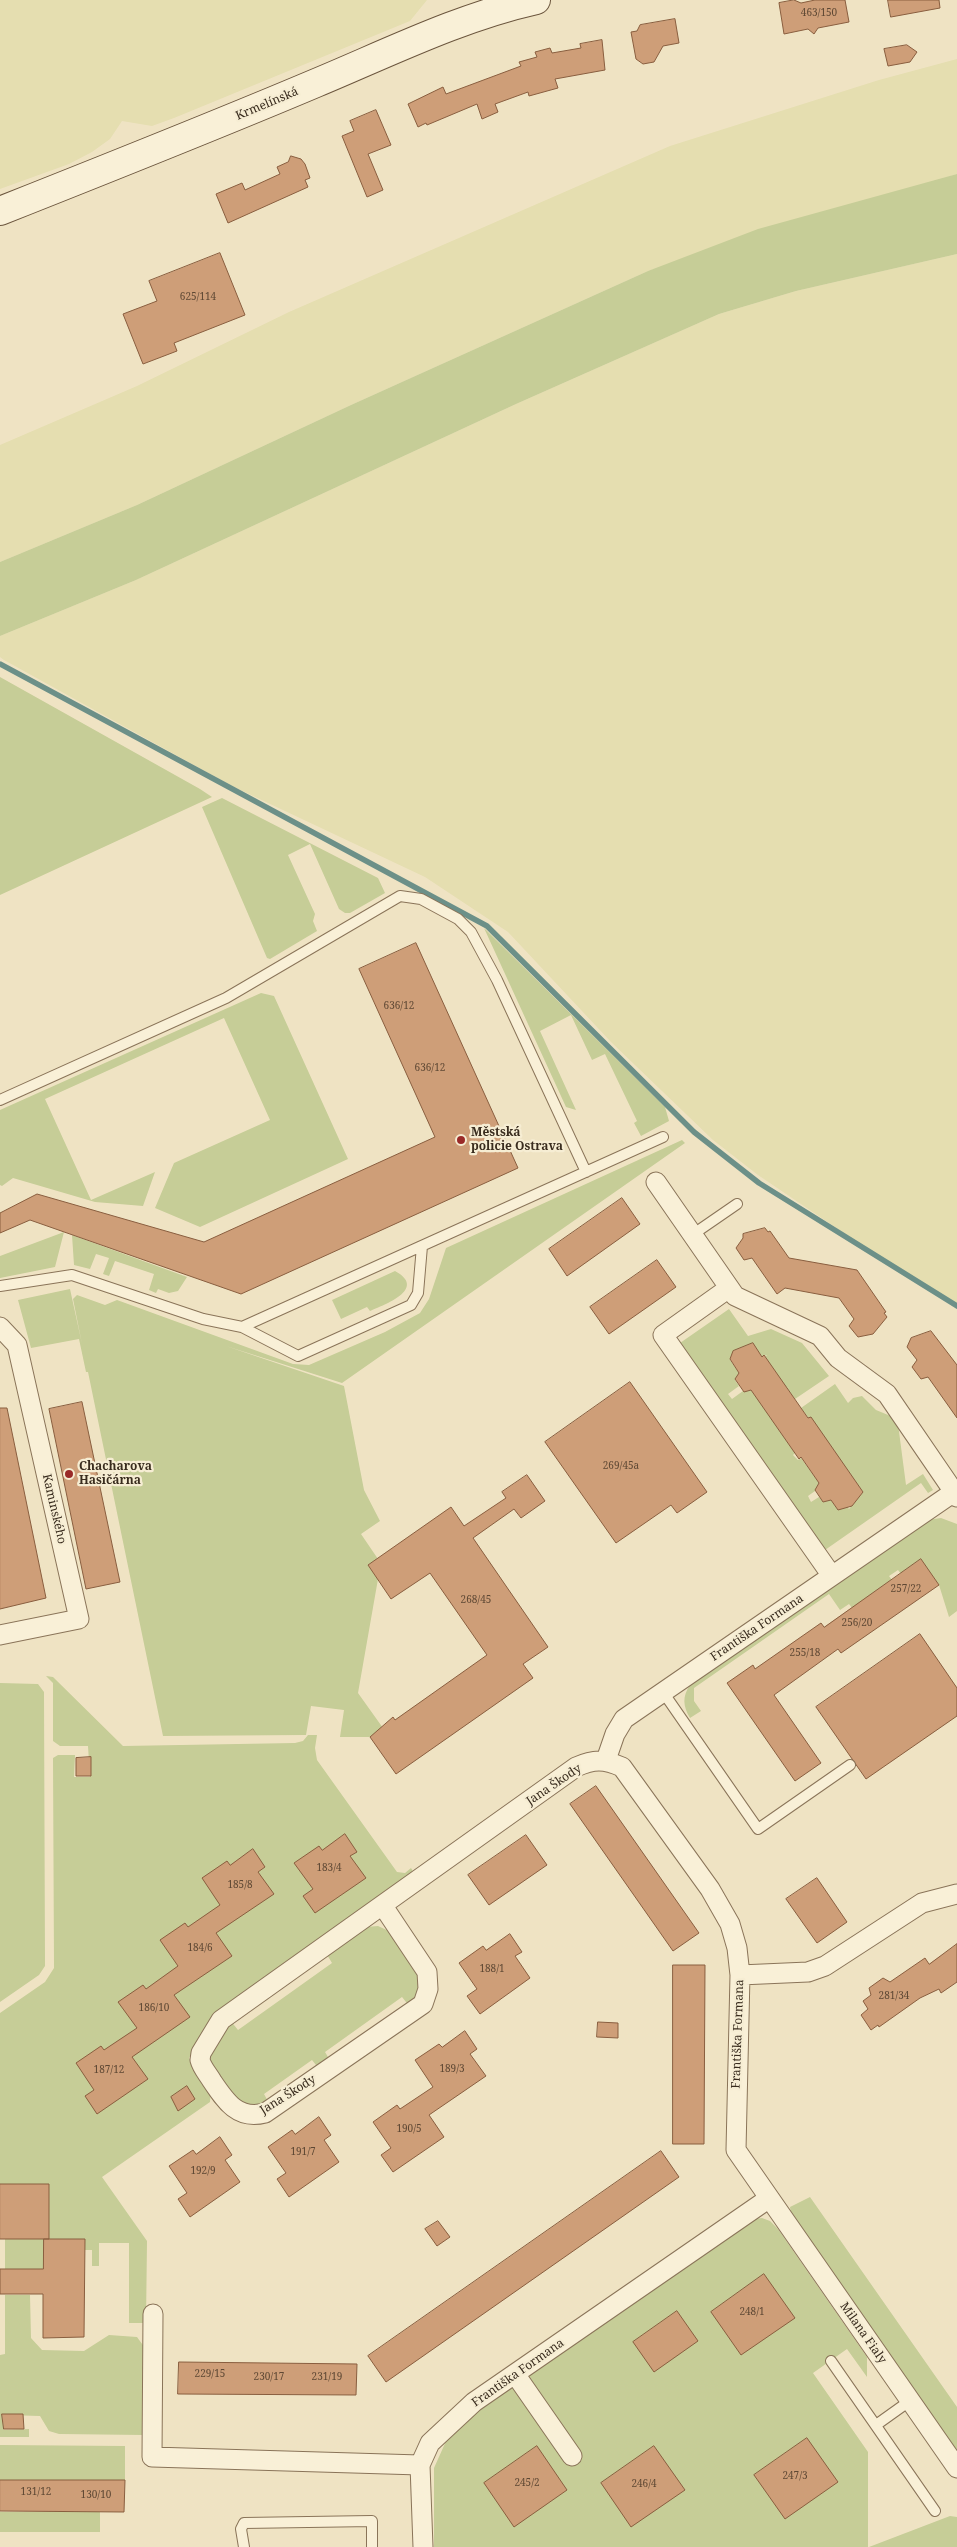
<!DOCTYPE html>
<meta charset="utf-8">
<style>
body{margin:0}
canvas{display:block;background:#efe3c3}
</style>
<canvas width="957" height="2547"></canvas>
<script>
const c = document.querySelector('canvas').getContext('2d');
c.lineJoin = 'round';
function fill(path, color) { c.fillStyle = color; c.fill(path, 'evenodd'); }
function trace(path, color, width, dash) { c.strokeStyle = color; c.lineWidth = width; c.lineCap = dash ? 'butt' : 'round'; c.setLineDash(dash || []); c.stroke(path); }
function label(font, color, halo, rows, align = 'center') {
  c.font = font + ' "Noto Serif",serif'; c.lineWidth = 4.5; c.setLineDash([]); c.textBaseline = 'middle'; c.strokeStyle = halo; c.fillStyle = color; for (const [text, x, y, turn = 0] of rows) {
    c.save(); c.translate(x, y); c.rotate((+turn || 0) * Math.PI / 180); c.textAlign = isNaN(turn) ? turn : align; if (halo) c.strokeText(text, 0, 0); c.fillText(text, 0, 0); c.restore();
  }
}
fill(new Path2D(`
 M0 0H427L410 21 174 118 152 126 122 121 110 139 92 152 69 164 0 189Z
 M957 59V174L648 271 351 405 137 505 0 562V445L137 386 289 312 670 146 879 80Z
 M957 254V1305L866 1248 758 1175 713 1140 611 1042 508 932 425 877 232 786 4 660 0 657V636L136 580 516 404 719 314 796 291Z`), '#e5deb0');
fill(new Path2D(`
 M957 174V254L796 291 719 314 516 404 136 580 0 636V562L137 505 351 405 648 271 758 229Z
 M0 677 200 789 212 797 0 895Z
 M222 798 378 878 385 893 350 913H345L339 909 310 844 288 855 315 914 313 921 317 931 270 959 267 958 202 807Z
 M484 928 665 1107 669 1121 641 1136 634 1123 637 1121 605 1054 592 1060 571 1015 540 1031 576 1110 566 1107Z
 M261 993 274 996 348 1159 200 1227 155 1208 174 1163 270 1120 224 1018 45 1099 91 1200 155 1172 143 1206 95 1202 13 1178 2 1186 0 1185V1110Z
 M682 1140 685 1143 342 1383 226 1346 344 1386 364 1490 380 1521 361 1534 378 1559 368 1565 378 1579 358 1693 383 1728 370 1737H340L344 1710 311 1706 306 1735 163 1736 88 1372H86L79 1339 31 1348 18 1300 70 1289 82 1344 73 1299 77 1295 105 1305 117 1300 293 1364 309 1365 385 1332 420 1313 429 1299 446 1248Z
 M64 1232 55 1267 0 1278V1256Z
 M72 1235 187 1277 178 1291 169 1293 158 1289 156 1293 149 1290 154 1274 115 1261 109 1276 103 1274 109 1258 96 1254 90 1269 74 1265Z
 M395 1271C428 1289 384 1305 370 1311L367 1307 341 1319 332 1300Z
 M729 1309 748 1336 771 1329 802 1343 829 1376 795 1399 787 1388 789 1387 786 1388 765 1357 767 1355 762 1357 753 1344 732 1354 730 1360 739 1373 735 1380 739 1386 728 1394 732 1399 743 1391 751 1390 795 1453 793 1455 798 1460 801 1458 819 1483 815 1491 808 1496 811 1502 819 1497 823 1502 831 1500 838 1510 846 1505 849 1509 863 1492 834 1451 835 1450H833L801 1408 835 1384 848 1403 853 1398 862 1396 876 1410 893 1417 898 1424 906 1485 923 1474 933 1490 928 1493 921 1483 825 1550 680 1343Z
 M941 1518 957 1524V1611L949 1617 939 1585 921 1560 901 1574 898 1570 889 1576 892 1580 852 1608 849 1604 840 1610 829 1594 694 1688V1701L701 1711 690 1718C683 1706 682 1697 690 1685L927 1520Z
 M46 1676 53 1677 123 1746 295 1743 303 1741 308 1735H317L315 1748 317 1760 397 1872 405 1873 411 1868 414 1873 215 2013 189 2058 211 2090 210 2102 102 2177 147 2241 146 2323H129V2243H99V2266H92V2250H85V2240H44L43 2270 5 2269V2239H18L19 2226 0 2185V2013L45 1982 54 1968 53 1758 58 1755H75L74 1777H90L88 1746H60L53 1741V1683Z
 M0 1683 38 1684 44 1692 45 1966 39 1975 0 2002Z
 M378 1926 391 1932 420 1972 422 1988 410 2007 402 1997 325 2052 331 2062 320 2070 312 2060 264 2094 270 2105 243 2106 216 2074 208 2057 230 2020 238 2030 332 1963 326 1953 366 1927Z
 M810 2197 957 2407V2452L791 2213 790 2207Z
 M762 2218 770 2221 778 2229 867 2357V2377L847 2349 813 2373 868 2452V2547H434V2468L447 2439 469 2416 754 2219Z
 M5 2295H30L31 2338 42 2350 84 2351 109 2335 137 2337 145 2348 144 2435 59 2434 49 2431 40 2416 6 2415 4 2430 29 2429V2437H0V2355L5 2354Z
 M0 2445 125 2446V2480H0Z
 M0 2512H100V2532H0Z
 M950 2516 957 2517V2547H869Z`), '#c6cd97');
trace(new Path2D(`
 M0 664 487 926 694 1132 759 1183 957 1306`), '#6c9088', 5.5);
const building = new Path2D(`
 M794 0 801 3 815 0H845L849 22 818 28 814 34 808 29 784 34 779 3Z
 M888 0H939L940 8 891 17Z
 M675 19 679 43 663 46 654 62 643 64 636 59 631 32 637 31 640 25Z
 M602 40 605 70 555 79 558 88 529 96 528 92 495 104 498 112 482 119 477 104 427 125 426 123 418 127 408 104 443 87 446 94 521 66 519 62 537 57 535 52 550 48 552 53 581 48 580 44Z
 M907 45 917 52 910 62 888 66 884 49Z
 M376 110 391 145 368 154 383 190 367 197 342 136 354 131 350 121Z
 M291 156 301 159 305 164 310 178 305 180 308 187 228 223 216 194 242 183 245 190 280 174 277 167 288 162Z
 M220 253 245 315 174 343 177 351 143 364 123 314 157 301 149 281Z
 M416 943 518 1168 241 1294 30 1220 0 1233V1213L37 1194 204 1242 435 1137 359 969Z
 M622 1198 640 1224 567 1276 549 1249Z
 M765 1228 768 1232 770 1231 789 1258 857 1270 886 1312 884 1313 887 1317 873 1334 858 1337 849 1326 854 1319 839 1298 785 1288 777 1294 752 1258 744 1260 736 1248 743 1238V1234Z
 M657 1260 676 1287 609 1334 590 1307Z
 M931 1331 957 1365V1418L928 1377 921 1379 912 1367 917 1360 907 1347 911 1338Z
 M753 1343 762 1357 764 1355 808 1418 811 1417 863 1492 852 1506 838 1510 831 1500 823 1502 815 1490 819 1483 801 1457 799 1459 751 1390 744 1392 735 1379 739 1373 730 1359 733 1351Z
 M630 1382 707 1492 677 1513 671 1505 616 1543 545 1442Z
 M82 1402 120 1582 86 1589 49 1409Z
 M0 1408H7L46 1598 0 1609Z
 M527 1475 545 1501 521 1518 514 1509 473 1538 548 1647 523 1664 533 1678 396 1774 370 1737 393 1717 395 1720 487 1655 430 1573 391 1599 368 1565 451 1507 464 1526 506 1498 502 1492Z
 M921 1559 939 1585 841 1653 838 1649 774 1695 821 1763 795 1781 727 1683 753 1665 755 1669 821 1623 824 1627Z
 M920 1634 957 1688V1716L866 1779 816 1707Z
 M91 1757V1776H76V1758Z
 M596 1786 699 1933 673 1951 570 1804Z
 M345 1834 357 1852 350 1856 366 1878 315 1913 303 1896 313 1889 294 1863 319 1846 322 1850Z
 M526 1835 547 1865 489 1905 468 1875Z
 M253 1849 265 1867 258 1872 274 1894 216 1933 232 1956 174 1995 190 2017 132 2057 148 2079 97 2114 85 2096 94 2090 76 2063 101 2046 104 2050 137 2028 118 2002 143 1985 146 1989 178 1966 160 1940 185 1923 188 1927 220 1905 202 1878 227 1861 230 1865Z
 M817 1878 847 1922 817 1943 786 1899Z
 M510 1934 522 1952 515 1956 530 1978 480 2014 467 1996 477 1989 459 1963 483 1946 486 1950Z
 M957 1944V1982L941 1993 939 1989 920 1998 879 2027 878 2025 871 2030 861 2015 868 2009 863 2001 871 1995 869 1988 883 1978 890 1982 925 1958 929 1964Z
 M673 1965H705L704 2144H673Z
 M598 2022 618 2023V2038L597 2037Z
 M465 2031 477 2049 470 2054 486 2076 429 2115 444 2137 393 2172 381 2155 391 2148 373 2122 397 2105 400 2109 433 2087 415 2060 439 2044 442 2047Z
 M187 2086 195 2099 178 2111 171 2097Z
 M319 2117 331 2135 324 2140 339 2162 289 2197 277 2179 286 2173 268 2147 292 2130 295 2134Z
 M220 2137 232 2155 225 2160 240 2182 190 2217 178 2199 187 2193 169 2166 193 2150 196 2154Z
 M661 2151 679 2177 386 2382 368 2356Z
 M0 2184H49V2239H0Z
 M438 2221 450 2237 437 2246 425 2229Z
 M44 2239H85L84 2337 43 2338V2294H0V2269H43Z
 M764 2274 795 2318 741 2355 711 2312Z
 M677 2311 698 2341 654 2372 633 2342Z
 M179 2362 357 2364 356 2395 178 2394Z
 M2 2414H23L24 2429H4Z
 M807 2438 838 2482 785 2519 754 2475Z
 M537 2446 567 2490 514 2527 484 2483Z
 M654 2446 685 2490 631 2527 601 2483Z
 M0 2480H125L124 2512 0 2511Z`);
fill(building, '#ce9e78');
trace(building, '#895e3f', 1);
const service = new Path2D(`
 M0 1100 226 998 400 896 421 899 458 919 471 932 497 980 586 1172
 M692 1235 737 1204
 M0 1286 72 1275 203 1319 242 1327 663 1137
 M242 1327 298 1356 411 1305 418 1293 422 1246
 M663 1692 758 1829 850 1765
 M831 2361 935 2511
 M876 2425 911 2400
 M244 2547 241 2529 244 2523 372 2521V2547`);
const minor = new Path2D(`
 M656 1182 735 1296 820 1336 838 1358 887 1394 954 1492
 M729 1288 663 1335 832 1576
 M0 1327 17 1345 79 1619 0 1635
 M606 1760 615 1734 624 1719 954 1492 957 1497
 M383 1906 427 1972 428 1989 423 2004 265 2113C238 2120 226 2102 212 2081 208 2074 202 2068 200 2060L201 2053 221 2020 576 1767C594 1759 604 1759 622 1767L710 1889 730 1924 737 1948 740 1975 736 2150 957 2468
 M740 1975 808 1972 825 1966 922 1903 957 1894
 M153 2314 152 2457 420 2465
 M515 2374 572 2456
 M423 2547 420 2465 430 2443 474 2402 768 2199`);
const secondary = new Path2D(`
 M0 211C106 169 212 127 316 83 388 53 460 17 536 0`);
trace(service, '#8a7459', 12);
trace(minor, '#8a7459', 21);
trace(secondary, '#6b553d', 30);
trace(service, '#f9f0d7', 10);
trace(minor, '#f9f0d7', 19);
trace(secondary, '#f9f0d7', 28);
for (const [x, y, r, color] of [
 [461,1140,5,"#9a2a28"],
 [69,1474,5,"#9a2a28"]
]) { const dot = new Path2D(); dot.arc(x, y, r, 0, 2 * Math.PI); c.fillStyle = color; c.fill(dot); trace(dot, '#f6edd3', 2); }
label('10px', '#5e4834', null, [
 ["463/150",819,13],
 ["625/114",198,297],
 ["636/12",399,1006],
 ["636/12",430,1068],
 ["269/45a",621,1466],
 ["257/22",906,1589],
 ["268/45",476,1600],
 ["256/20",857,1623],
 ["255/18",805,1653],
 ["183/4",329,1868],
 ["185/8",240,1885],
 ["184/6",200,1948],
 ["188/1",492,1969],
 ["281/34",894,1996],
 ["186/10",154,2008],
 ["189/3",452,2069],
 ["187/12",109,2070],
 ["190/5",409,2129],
 ["191/7",303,2152],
 ["192/9",203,2171],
 ["248/1",752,2312],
 ["229/15",210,2374],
 ["230/17",269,2377],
 ["231/19",327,2377],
 ["247/3",795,2476],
 ["245/2",527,2483],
 ["246/4",644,2484],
 ["131/12",36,2492],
 ["130/10",96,2495]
]);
label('12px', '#392c1e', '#f6edd3', [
 ["Krmelínská",267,104,-23],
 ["Kaminského",54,1509,77],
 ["Františka Formana",757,1628,-34],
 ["Jana Škody",554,1785,-34],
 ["Františka Formana",738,2034,-88],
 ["Jana Škody",288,2095,-32],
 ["Milana Fialy",863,2333,55],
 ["Františka Formana",518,2373,-35]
]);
label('bold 12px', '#392c1e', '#f6edd3', [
 ["Městská",471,1133],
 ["policie Ostrava",471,1147],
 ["Chacharova",79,1467],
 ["Hasičárna",79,1481]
], 'left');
</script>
